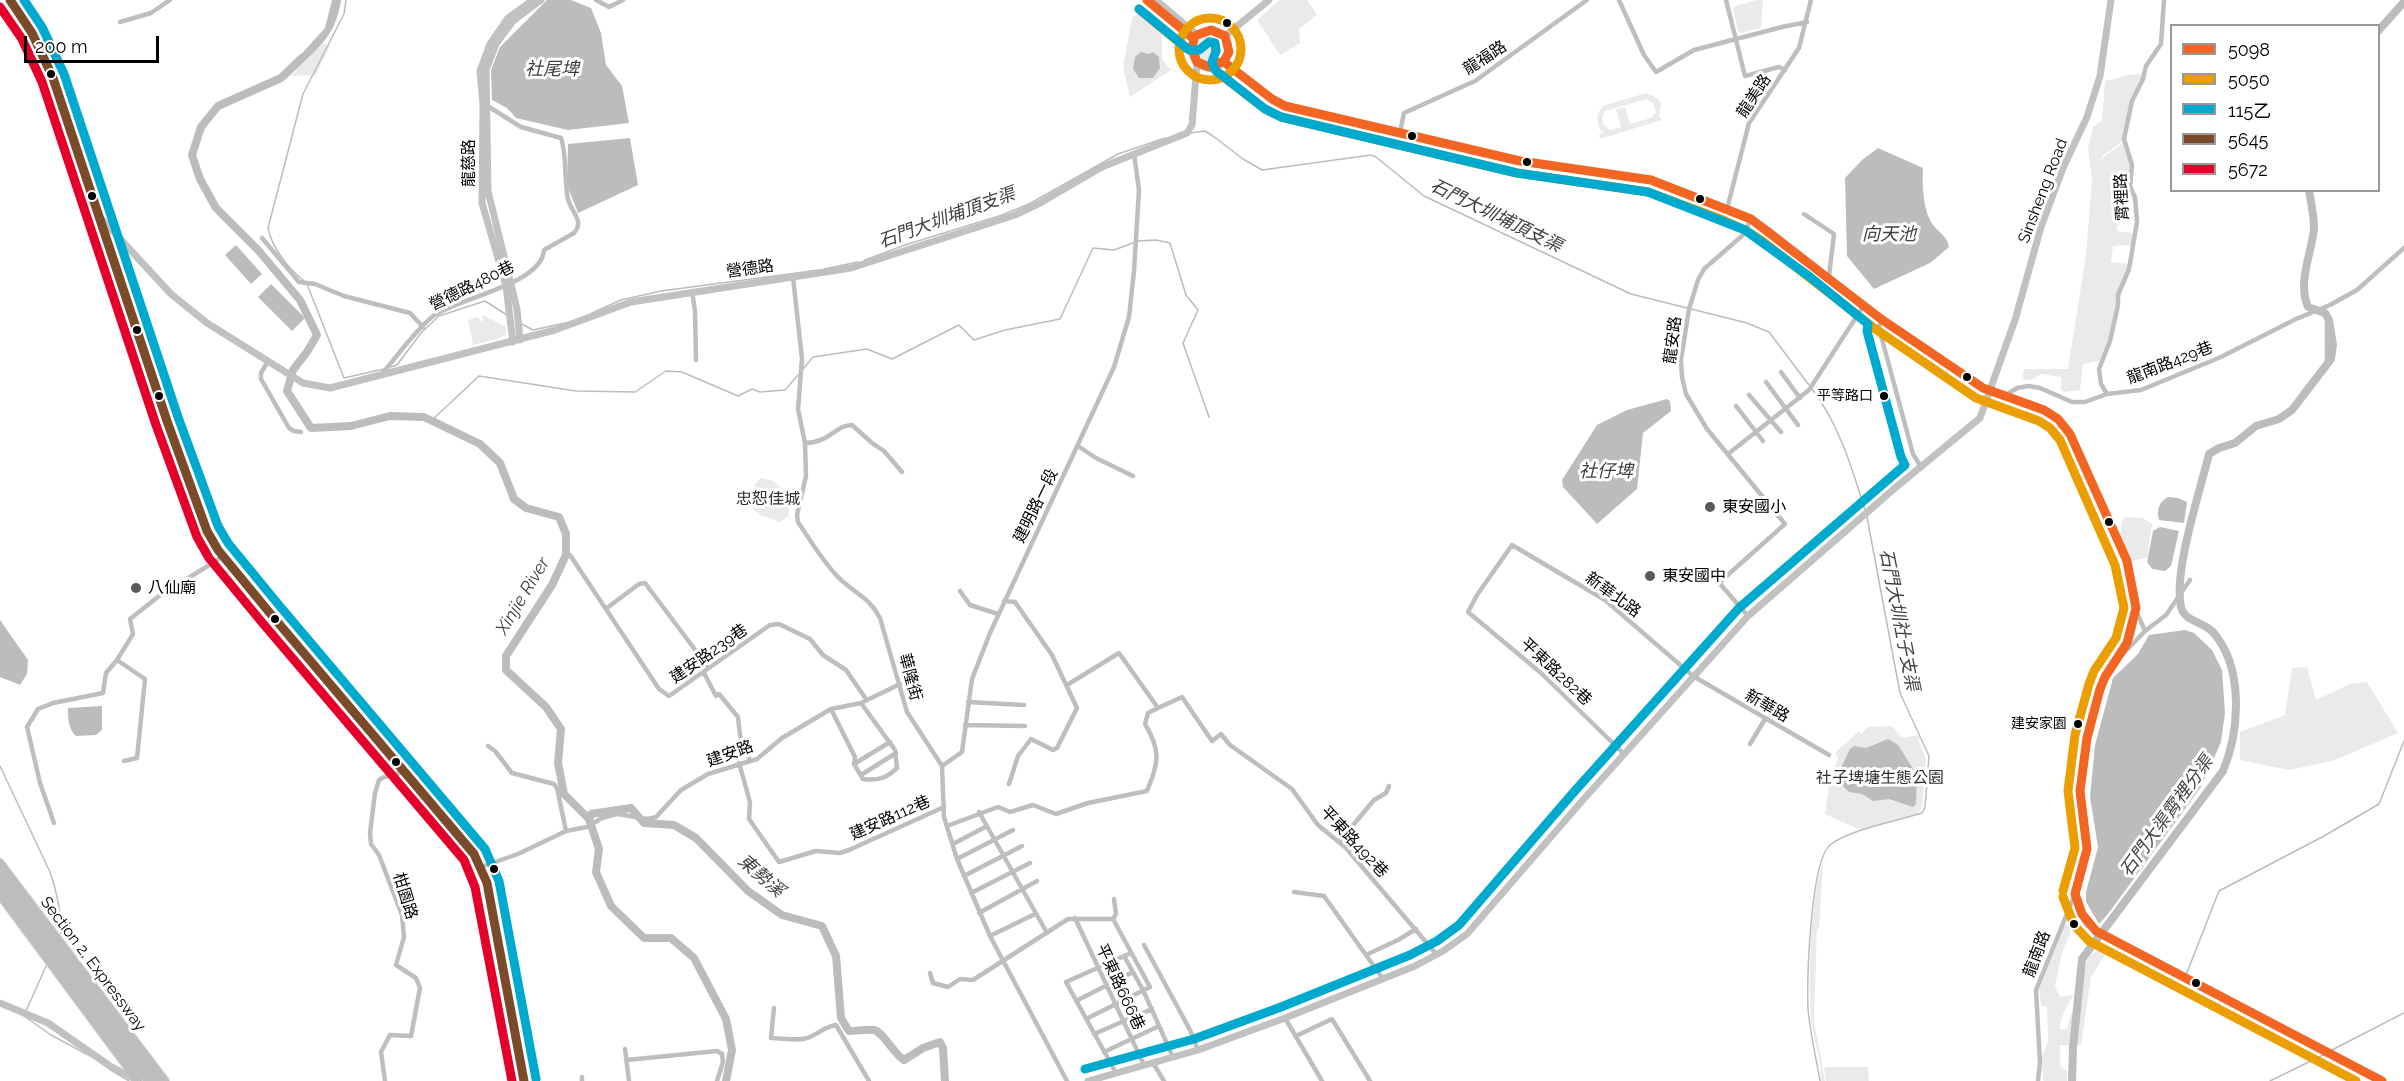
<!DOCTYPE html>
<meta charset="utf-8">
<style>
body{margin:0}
#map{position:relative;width:2404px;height:1081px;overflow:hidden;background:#fff;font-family:Raleway,"Noto Sans TC",sans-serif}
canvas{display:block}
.legend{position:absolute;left:2170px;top:24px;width:210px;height:168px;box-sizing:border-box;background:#fff;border:2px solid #999;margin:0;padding:8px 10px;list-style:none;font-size:18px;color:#000}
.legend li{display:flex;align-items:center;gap:12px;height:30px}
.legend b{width:30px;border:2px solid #999}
.scale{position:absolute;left:24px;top:36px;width:135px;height:27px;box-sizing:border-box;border:3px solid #000;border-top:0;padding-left:8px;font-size:18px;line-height:21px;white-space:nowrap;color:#000;-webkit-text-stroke:4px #fff;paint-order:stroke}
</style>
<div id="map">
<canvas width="2404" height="1081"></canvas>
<ul class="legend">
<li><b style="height:8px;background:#f26522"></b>5098</li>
<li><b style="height:8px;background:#eb9e00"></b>5050</li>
<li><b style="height:8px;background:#00a9ce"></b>115乙</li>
<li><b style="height:8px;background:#7a4b2a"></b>5645</li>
<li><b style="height:8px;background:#e4002b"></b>5672</li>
</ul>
<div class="scale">200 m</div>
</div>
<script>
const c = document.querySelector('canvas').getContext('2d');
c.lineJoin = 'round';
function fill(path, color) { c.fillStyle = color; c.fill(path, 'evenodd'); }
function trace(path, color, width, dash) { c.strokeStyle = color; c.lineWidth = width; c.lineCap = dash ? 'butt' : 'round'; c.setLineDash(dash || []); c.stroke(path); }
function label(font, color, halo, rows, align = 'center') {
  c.font = font + ' Raleway,"Noto Sans TC",sans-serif'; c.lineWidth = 6; c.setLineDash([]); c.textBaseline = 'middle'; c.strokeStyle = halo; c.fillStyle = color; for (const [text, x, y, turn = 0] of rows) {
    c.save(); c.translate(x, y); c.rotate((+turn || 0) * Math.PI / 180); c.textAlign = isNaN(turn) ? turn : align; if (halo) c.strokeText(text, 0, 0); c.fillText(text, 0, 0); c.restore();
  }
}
fill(new Path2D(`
 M1279 0H1307L1317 15 1299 29 1300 43 1280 55 1257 20Z
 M1758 0H1763L1761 28 1741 33 1738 31 1733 9 1735 6Z
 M1146 9 1171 30 1162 33V59L1171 70 1130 97 1123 67 1132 18Z
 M1195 49a13 13 0 1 1 26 0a13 13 0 1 1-26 0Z
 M323 43 330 46 316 75 291 76Z
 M2143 74 2130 102 2122 142 2102 156 2100 166 2103 157 2123 143 2130 163 2129 185 2122 187H2129L2135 197 2136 208 2130 196H2120L2117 231 2134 233 2132 245 2113 246 2111 262 2129 264 2103 360 2083 364 2080 390 2064 392 2061 389V377L2041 374 2031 380 2022 379 2024 369H2068L2086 255 2092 179 2088 148 2093 127 2102 120 2105 81 2129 75Z
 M1646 93 1657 98 1661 103 1659 116 1662 120 1600 139 1599 134 1604 133C1595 124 1595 115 1603 106ZM1646 99 1653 103 1656 112 1651 118 1630 124 1625 107 1616 109 1621 127 1610 130 1604 125 1602 117 1605 111Z
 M483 315 506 327V335L497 339 473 345 468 320 478 317 483 323Z
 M761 478 773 481 792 497 788 516 780 522 760 515 748 504 755 484Z
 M2124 517 2142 518 2152 524 2147 558 2130 561C2121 546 2117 533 2124 517Z
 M2307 667 2316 700 2350 684 2367 682 2398 733 2332 761 2289 770 2240 760V732L2285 715 2292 668Z
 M1892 726 1902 738 1918 735 1920 739 1918 740 1926 759 1922 808 1918 814 1860 830 1825 814 1830 781 1838 758 1835 753 1859 731 1861 734 1868 727Z
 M1827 853 1823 864 1819 929H1817L1814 1021 1825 1081H1820C1824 1063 1812 1038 1811 1018 1809 976 1809 889 1827 853Z
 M2071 920 2070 934 2062 953 2055 986 2060 997 2074 994 2063 1014 2059 1029H2067L2088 957 2099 949 2108 950 2091 977 2081 1045H2060V1066L2067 1071V1081H2044L2043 1080 2042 1057 2048 1041 2047 1007 2041 1005 2039 987 2061 929Z
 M1824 1067H1868L1869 1081H1826Z`), '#eaeaea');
fill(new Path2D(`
 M332 0H341C336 35 320 46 297 69L294 62 325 28Z
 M547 0H571L591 8 601 33 606 65 622 86 629 123 568 130 516 118 507 108 492 100 491 70 500 47Z
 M1141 52 1149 54 1153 52 1159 57 1160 68 1153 78H1139L1133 69 1135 57Z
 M630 138 638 185 578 213 567 185 568 144Z
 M1878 148 1923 168C1922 184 1923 206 1930 220 1935 231 1947 234 1949 247L1930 263 1874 289 1847 256 1845 178 1862 160Z
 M236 245 262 274 251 284 225 255Z
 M271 284 305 318 292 331 258 297Z
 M1667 399 1670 401 1671 411 1643 433 1637 489 1597 524 1563 487 1562 480 1597 425 1627 410Z
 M2168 497 2178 498 2187 502 2184 523 2159 520C2156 510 2159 502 2168 497Z
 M2160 527 2179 531 2171 566 2165 571 2152 569 2147 562 2153 531Z
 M0 620 28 660 27 674 20 685 0 677Z
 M2185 630 2194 633 2212 650 2222 670 2225 713 2221 742 2201 787 2108 914 2099 924 2086 902V892L2098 847 2090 797 2095 745 2113 678 2138 654 2149 635Z
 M102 706V730L96 735 76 736C68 729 68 718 68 708Z
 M1888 739 1898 745 1917 775 1916 804 1913 807 1889 799 1873 801 1862 794 1849 792 1840 783 1842 766 1850 749 1854 746 1866 748Z`), '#bcbcbc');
trace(new Path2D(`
 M1190 133 1205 131 1213 136 1243 159 1262 170 1371 155 1376 157 1424 196 1631 294 1747 323 1769 332 1809 385
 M1137 241 1156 240 1170 243 1186 295 1198 310 1183 343 1209 417
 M865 260 905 245 1002 215 1029 204 1118 154 1165 138
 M824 269 858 262
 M304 281C288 268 272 248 268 228L303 94 344 14 346 0
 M307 284 344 378 384 369
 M592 313 621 300 661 291 819 270
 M522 324 533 330 565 323
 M391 367 397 365 421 333 439 316 485 301 507 315
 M803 369 813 357 867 349 892 359 959 325 974 340 1005 330 1060 319 1093 248 1114 250 1133 243
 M1812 389C1839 424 1852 468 1865 510
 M432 420 479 376 576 391 635 392 666 371 682 372 738 396 752 389 760 392 785 390 798 375
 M0 766 50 872C55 886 65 924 59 938
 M2186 975 2219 891 2324 836 2379 804 2404 741
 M26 1011 47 964
 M24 1016 51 1035 90 1056
 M2330 1051 2404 1013
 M109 1069 129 1081
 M1820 1081C1816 1057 1810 1033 1808 1009 1807 980 1810 859 1831 844 1852 829 1897 821 1922 813L1925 807 1929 756 1900 693 1867 517
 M2270 1081 2323 1055`), '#bcbcbc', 1.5);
trace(new Path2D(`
 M2378 31 2404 2
 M302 58 281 78 218 106 201 127 192 155 200 179 216 208 258 250 300 300 317 335 307 352 293 370 287 391 311 428 351 426 390 416 424 417 480 444 500 463 514 499 526 508 559 517 566 534V555L552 585 506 656V670L546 707 561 729 558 763 564 794 589 819 599 849 596 872 611 906 644 938H671L694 958 726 1019 732 1050 726 1081
 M589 819 591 814 631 808 644 823 674 825 696 838 748 891 782 915 822 926 836 956 841 1018 849 1031C857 1031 866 1029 874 1030 883 1032 894 1054 904 1060L923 1048 940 1042 943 1048 945 1081
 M2072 1081 2073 1048 2082 959 2223 771C2240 730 2244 666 2212 631 2203 622 2184 621 2181 607 2173 573 2200 491 2209 454L2219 448 2235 443 2256 426 2279 419 2292 410 2331 359 2333 345 2329 320 2325 313 2308 307C2297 282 2312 253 2314 228 2314 215 2311 203 2309 190`), '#bcbcbc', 8);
const primary = new Path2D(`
 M0 863 165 1081
 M0 895 138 1081`);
const highway = new Path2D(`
 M0 875 157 1081
 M0 886 149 1081`);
trace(primary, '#dbdbdb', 10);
trace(highway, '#dbdbdb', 12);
trace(new Path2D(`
 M596 0 609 7 623 0
 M1619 0 1644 55 1656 72 1694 50 1782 27 1807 22
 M1726 0 1745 76 1779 67 1785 70
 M120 22 151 13 170 0
 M1400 132 1404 113 1475 81 1587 0
 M1727 209 1749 123 1799 48 1811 0
 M1804 214 1834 234 1829 276
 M262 238 299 282 315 284 344 296 410 313 423 327
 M793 277 802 359 798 409 805 443 806 476 797 515 798 522C810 540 822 560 837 576 853 593 869 596 880 618L907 712 942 766 944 817 957 859 990 936 1067 1081
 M692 291 695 311 696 360
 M1881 319 1879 328 1913 454 1921 467
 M2327 320V361
 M268 361 261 373V379L289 428 294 431 301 432
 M1781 372 1800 398
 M382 374C398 355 413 333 432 317 456 298 542 285 544 250L574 233C585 221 571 212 568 199 564 180 567 155 561 138L521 127 486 105
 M1766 382 1798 425
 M2107 394 2101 384 2099 369 2110 341 2118 305V295L2129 269 2137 222 2135 197 2130 187 2132 165 2124 139 2132 101 2143 79 2146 66 2161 44 2164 0
 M1749 395 1781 432
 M2004 396 2017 388 2029 386 2040 388 2072 402H2085L2107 394 2141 390 2221 357 2296 319 2330 305 2357 290 2404 248
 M1736 406 1763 441
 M805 443C829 443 836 425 852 425L872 443 884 451 902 472
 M1078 446 1096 458 1133 476
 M1728 454 1809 390 1864 305
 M570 555 659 689 669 696 770 625 779 624 810 639 823 655 846 670 866 699
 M960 591 970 605 998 614
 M1004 601 1015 602 1052 655 1077 708 1057 748 1053 750 1031 739 1018 756 1009 784
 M607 608 639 584 645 583 708 667
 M2137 613 2145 631
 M1748 616 1721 585V581L1785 524 1707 429 1686 394 1682 377 1681 360 1689 309 1698 280 1704 269 1743 235 1751 219
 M2120 657 2145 631 2166 615 2190 580
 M117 660 145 679 137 758 124 761
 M703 671 716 696 719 694 738 717 740 735 750 761
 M1067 685 1119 653 1158 708 1182 697 1212 741 1221 734 1230 745 1292 789 1318 825 1346 848 1437 955
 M968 702 1024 705
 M831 709 855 757 854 764 863 779C876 781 888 778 897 768L895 750 861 703
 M965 725 1025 726
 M1750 744 1765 719
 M488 746 495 751 512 773 554 784 557 788 566 831
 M1624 754 1541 673 1468 612 1477 595 1512 545 1605 600 1693 676 1829 755
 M739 763 750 802 749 819 779 862 816 851 840 853 849 850 944 807
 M854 764 890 742
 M942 766 962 752 972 679 990 633 1114 367 1129 317 1134 271 1139 190 1134 154
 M861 775 896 753
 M979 812 1047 933
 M54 823 40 783 27 727 38 709 53 703 103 693 106 673 117 660 133 634 130 619 159 596 224 556
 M947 826 998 807 1010 812 1033 805 1056 814 1088 803 1147 791C1158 763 1162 752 1145 724L1148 713 1158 708
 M1339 842 1374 800 1386 793 1389 786
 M953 844 987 826
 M957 859 1013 830
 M481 867 518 854 566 831 587 827 602 818 617 814 648 819 656 817 681 790 708 774 757 759 782 738 831 709 861 703 900 684
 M964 876 1022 846
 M1294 892 1324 896 1383 979
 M971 893 1030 863
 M979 913 1037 881
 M1075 918 1144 1065
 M990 936 1035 914
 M1144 945 1190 1030 1198 1050
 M1368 954 1398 940 1416 929
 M1124 956 1143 990 1173 1057
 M930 973 933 983 948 987 960 979 973 980 1068 919H1113L1116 914 1114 899
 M1076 1001 1133 972
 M774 1008 771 1038C783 1038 799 1042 810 1037 819 1033 826 1026 836 1025L869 1081
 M1285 1018 1322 1081
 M1086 1019 1150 987 1113 919
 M1094 1034 1152 1009
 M1296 1036 1332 1019 1370 1081
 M625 1049 629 1081
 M1104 1052 1159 1026
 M627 1060 717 1051 722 1054 723 1062 717 1081
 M1153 1063 1164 1081
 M1116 1073 1066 982 1131 953
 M582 1077V1081
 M385 1081 381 1052 390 1035 411 1036 420 988 416 978 396 965 404 937 402 915 379 855 371 844 370 833 375 793 379 780 384 777 404 772
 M2038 1081 2040 1063 2036 990 2075 894`), '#bebebe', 4.5);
trace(new Path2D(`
 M10 0 32 33 53 78 167 421 207 531 218 550 269 612 460 837 474 854 487 883 524 1081
 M1147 0 1194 39
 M1156 0 1197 35
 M1191 49a19 19 0 1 1 38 0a19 19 0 1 1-38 0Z
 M1225 36 1269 0
 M1224 62 1272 99 1285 106 1520 161 1651 180 1727 209 1751 219 1768 230 1881 319 1983 388 2044 410 2058 419 2070 434 2127 561 2135 597 2136 608 2131 635 2105 677 2095 706 2087 738 2080 791 2087 849 2075 894 2080 912 2087 924 2115 942 2382 1081
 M98 215 171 294 207 323 303 383 330 388 555 330 631 302 851 268 1015 215 1040 203 1102 167 1187 133 1192 125 1197 63
 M520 340 517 309 488 191 486 70 496 44 513 21 541 0
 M513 342 506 286 482 203 483 105 480 71 490 44 508 18 533 0
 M0 1003 48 1023 110 1066 137 1080
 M1088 1081 1198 1050 1285 1018 1415 966 1443 951 1467 934 1582 801 1748 616 1895 488 1980 418 2015 320 2041 227 2063 168 2087 117 2100 76 2111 0`), '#c1c1c1', 7);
trace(primary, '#bdbdbd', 8);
trace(highway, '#bdbdbd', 9);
trace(new Path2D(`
 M1147 0 1194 39 1192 48 1197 62 1209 67 1224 61 1229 52 1225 36 1211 30 1197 35
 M1224 62 1272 99 1285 106 1520 161 1651 180 1751 219 1881 319 1983 388 2044 410 2058 419 2070 434 2127 561 2136 608 2127 643 2105 677 2100 689 2087 738 2080 791 2087 849 2075 894
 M2075 894 2082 914 2096 931 2382 1081`), '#f26522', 9);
trace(new Path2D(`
 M1139 9 1186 48
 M1179 49a31 31 0 1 1 62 0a31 31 0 1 1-62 0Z
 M1217 72 1265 109 1281 117 1517 173 1648 192 1723 220 1745 230 1761 240 1874 328 1976 398 2039 421 2050 428 2060 440 2115 565 2124 608 2116 638 2094 671 2089 684 2075 735 2068 791 2075 848 2063 891
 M2063 897 2074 925 2089 941 2356 1081`), '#eb9e00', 9);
trace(new Path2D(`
 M24 0 42 27 64 74 178 417 218 526 228 543 278 604 485 849 499 881 536 1079
 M1085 1069 1194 1039 1281 1007 1410 955 1437 941 1459 925 1573 793 1739 608 1905 465 1901 457 1867 331 1868 324 1810 277 1745 230 1648 192 1517 173 1281 117 1265 109 1215 70 1212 62 1216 51 1215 43 1209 42 1199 50H1189L1139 9`), '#00a9ce', 9);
trace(new Path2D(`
 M10 0 32 33 53 78 167 421 207 531 218 550 269 612 474 854 487 883 524 1081`), '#7a4b2a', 9);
trace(new Path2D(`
 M0 7 22 39 42 82 156 425 197 537 209 558 260 620 464 860 475 887 512 1081`), '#e4002b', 9);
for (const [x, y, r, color] of [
 [1227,23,5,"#000"],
 [51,74,5,"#000"],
 [1412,136,5,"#000"],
 [1527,162,5,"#000"],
 [92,196,5,"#000"],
 [1700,199,5,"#000"],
 [137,330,5,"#000"],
 [1967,377,5,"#000"],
 [159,396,5,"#000"],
 [1884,396,5,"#000"],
 [1710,507,6,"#595959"],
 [2109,522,5,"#000"],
 [1650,576,6,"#595959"],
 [136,588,6,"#595959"],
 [275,619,5,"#000"],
 [2078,724,5,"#000"],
 [396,762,5,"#000"],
 [494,869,5,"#000"],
 [2074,924,5,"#000"],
 [2196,983,5,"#000"]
]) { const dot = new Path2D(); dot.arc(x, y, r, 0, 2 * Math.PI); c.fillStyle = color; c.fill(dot); trace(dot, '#fff', 2); }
label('14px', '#000', '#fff', [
 ["平等路口",1873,396],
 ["建安家園",2067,724]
], 'right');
label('16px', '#000', '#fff', [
 ["龍福路",1485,58,-33],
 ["龍美路",1754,96,-57],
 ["龍慈路",469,163,-90],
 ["Sinsheng Road",2043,191,-69],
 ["霄裡路",2122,197,-93],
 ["營德路",750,269,-8],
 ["營德路480巷",472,286,-26],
 ["龍安路",1673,340,-83],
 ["龍南路429巷",2170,363,-21],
 ["建明路一段",1036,506,-64],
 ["新華北路",1613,595,36],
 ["建安路239巷",709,654,-35],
 ["平東路282巷",1556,672,43],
 ["華隆街",910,677,75],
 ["新華路",1767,706,30],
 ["建安路",730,754,-20],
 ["建安路112巷",890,818,-24],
 ["平東路492巷",1354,842,47],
 ["柑園路",405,896,73],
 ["龍南路",2037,954,-69],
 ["Section 2, Expressway",93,964,53],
 ["平東路666巷",1120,987,65]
]);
label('16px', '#2f2f2f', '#fff', [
 ["忠恕佳城",768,499],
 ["社子埤塘生態公園",1880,778]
]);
label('16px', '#000', '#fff', [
 ["東安國小",1722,507],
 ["東安國中",1662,576],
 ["八仙廟",148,588]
], 'left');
label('italic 18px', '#404040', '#fff', [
 ["社尾埤",552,70],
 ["石門大圳埔頂支渠",1496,216,26],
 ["石門大圳埔頂支渠",947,218,-20],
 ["向天池",1889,235],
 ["社仔埤",1606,472],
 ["Xinjie River",523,596,-59],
 ["石門大圳社子支渠",1899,620,79],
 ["石門大渠霄裡分渠",2167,816,-54],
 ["東勢溪",761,876,41]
]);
</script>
